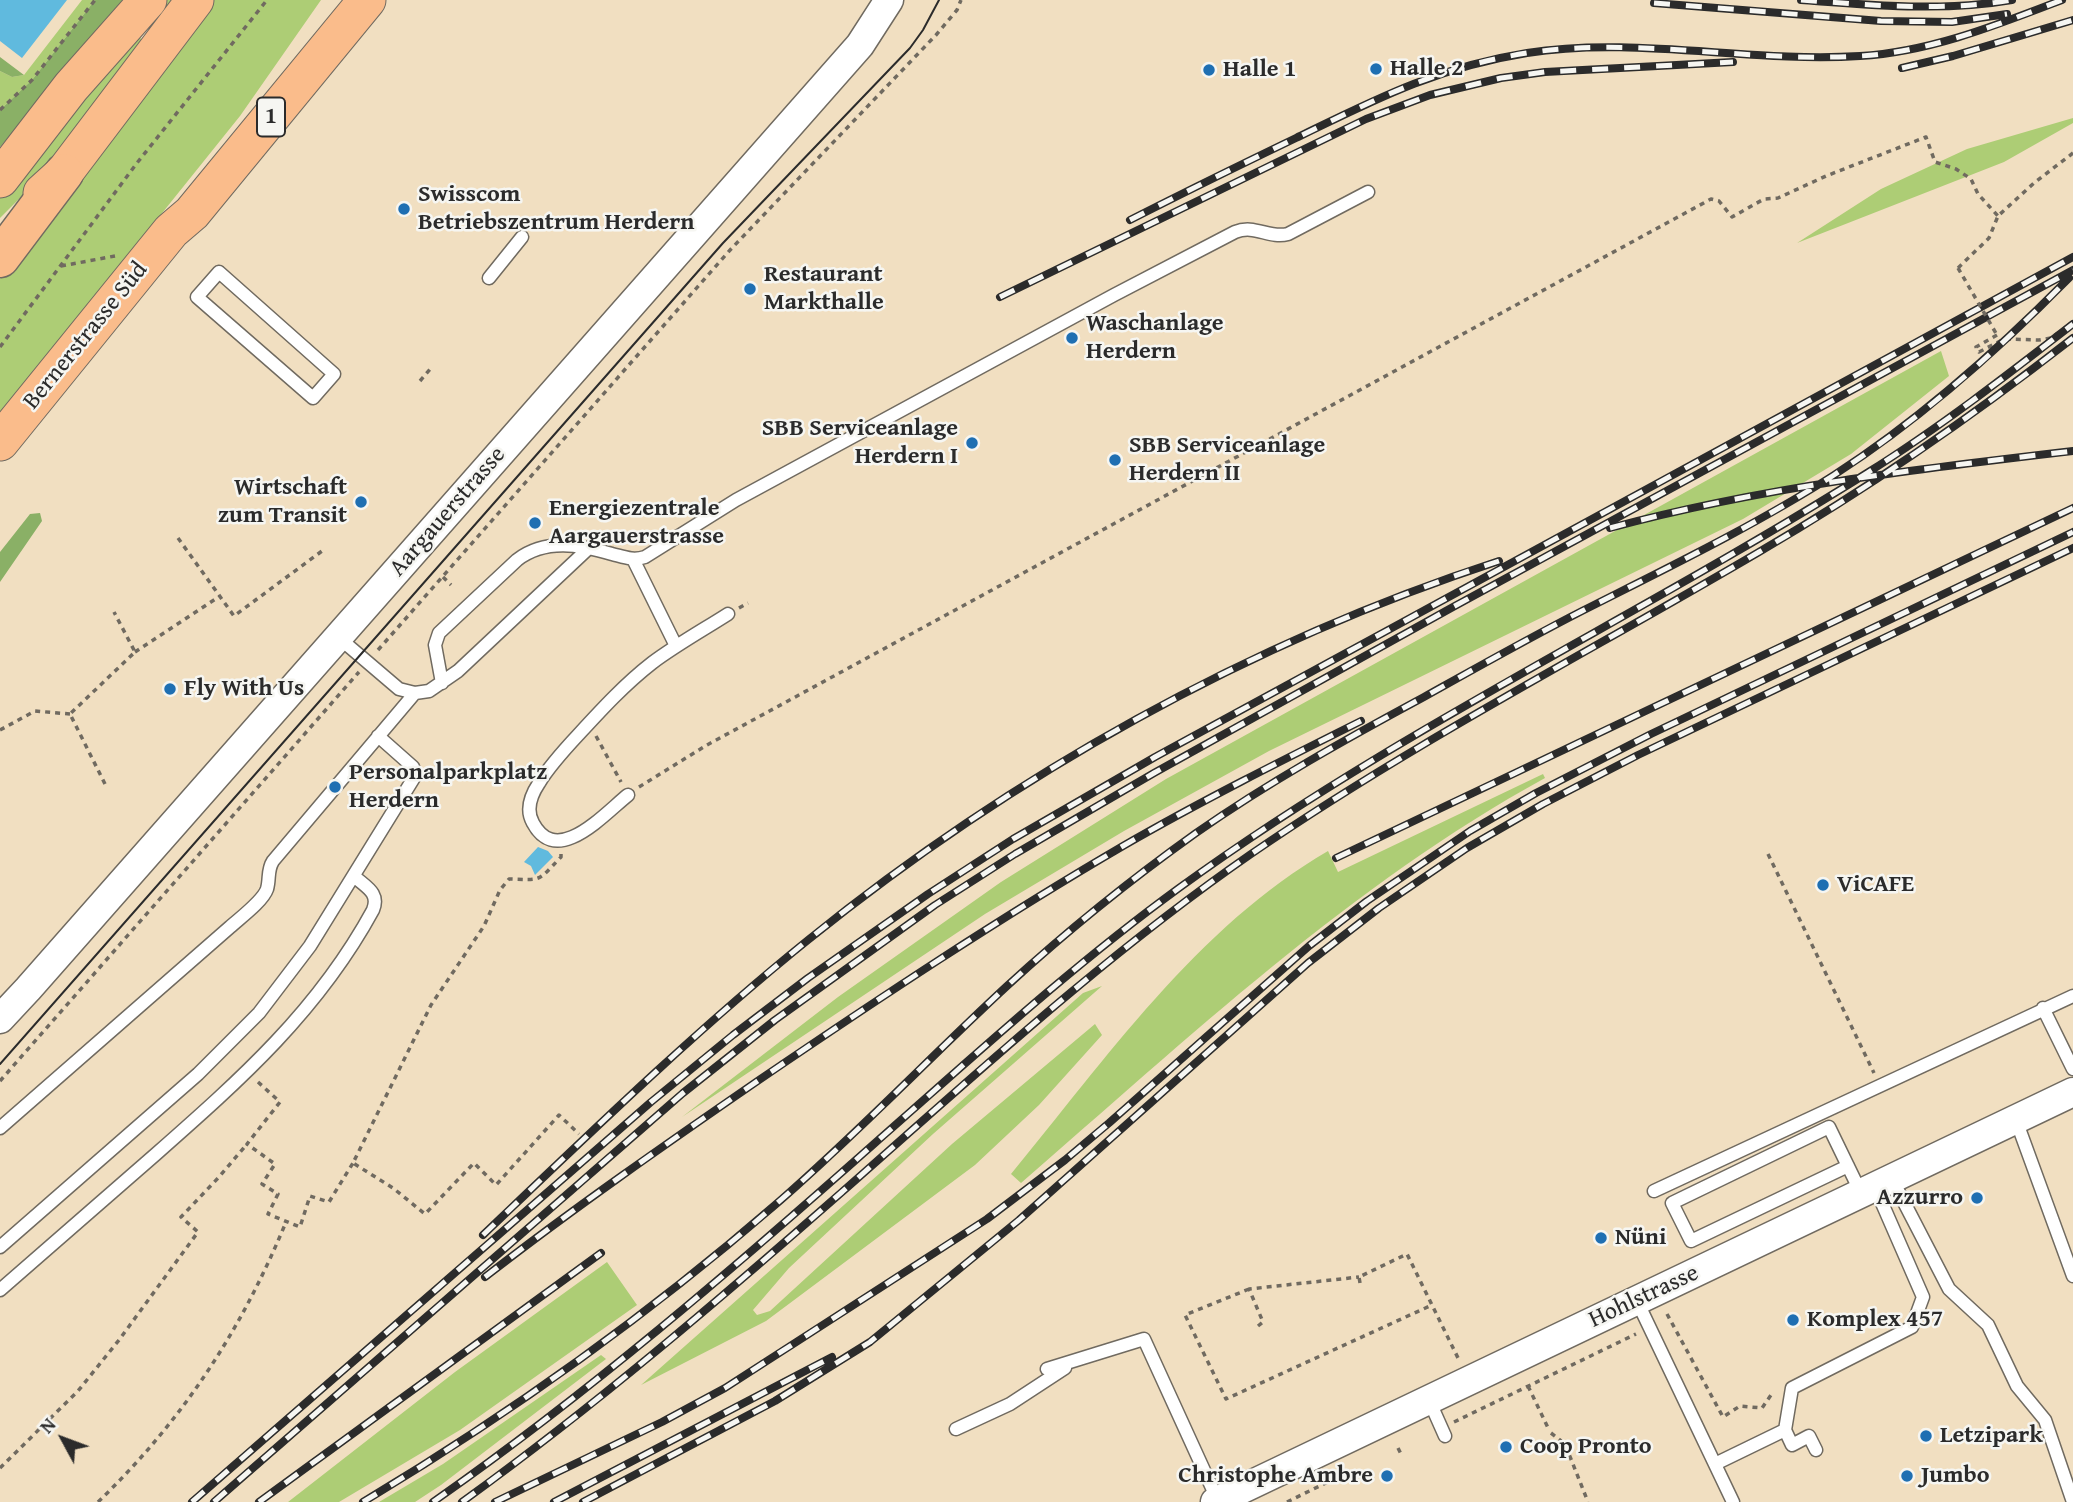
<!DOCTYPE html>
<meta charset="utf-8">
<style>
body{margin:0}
#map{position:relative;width:2073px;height:1502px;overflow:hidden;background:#f1dfc1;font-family:"Gentium Book Plus",serif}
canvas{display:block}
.north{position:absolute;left:28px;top:1404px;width:70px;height:70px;-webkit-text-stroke:5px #f6f6f2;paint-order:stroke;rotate:311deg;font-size:19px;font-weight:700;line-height:28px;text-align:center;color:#2b2b2b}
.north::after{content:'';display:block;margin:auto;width:24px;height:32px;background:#2b2b2b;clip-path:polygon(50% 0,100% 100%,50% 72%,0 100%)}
</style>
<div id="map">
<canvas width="2073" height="1502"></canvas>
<div class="north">N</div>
</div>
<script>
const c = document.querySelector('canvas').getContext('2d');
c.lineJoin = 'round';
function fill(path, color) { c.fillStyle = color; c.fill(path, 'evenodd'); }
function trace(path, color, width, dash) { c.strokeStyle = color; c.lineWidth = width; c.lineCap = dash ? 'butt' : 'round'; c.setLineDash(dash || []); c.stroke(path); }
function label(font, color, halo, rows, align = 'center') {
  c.font = font + ' "Gentium Book Plus",serif'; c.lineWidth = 5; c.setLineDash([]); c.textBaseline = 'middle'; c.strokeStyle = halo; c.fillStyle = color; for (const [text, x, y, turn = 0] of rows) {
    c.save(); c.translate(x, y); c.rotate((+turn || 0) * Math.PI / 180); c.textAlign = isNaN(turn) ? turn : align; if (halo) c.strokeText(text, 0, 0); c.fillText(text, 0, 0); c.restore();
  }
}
fill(new Path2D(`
 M82 0H95L32 80 0 110V71L12 77 24 75Z
 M161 0H321L240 116 0 415V279L186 34 159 13Z
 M139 37 146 43 42 176 0 218V190Z
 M2073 118V123L2004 162 1797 243 1881 189 1967 149Z
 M1941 351 1949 376 1851 454 1743 519 1269 751 1124 831 985 914 682 1117 838 997 1001 882 1166 779Z
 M1543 774 1545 778C1350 885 1189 1038 1021 1183L1011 1174C1106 1059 1197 927 1328 851L1338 872Z
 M1102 986 933 1134 789 1268 753 1310 757 1315 770 1311 952 1144 1095 1024 1102 1035 1039 1105 975 1165 766 1321 641 1385 1083 993Z
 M607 1262 637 1305 460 1430 339 1502H288L455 1372Z
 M601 1355 606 1359 441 1485 415 1502H379L443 1464Z`), '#adcd75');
fill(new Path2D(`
 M95 0H126L0 147V110L32 80Z
 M0 57 24 75 12 77 0 71Z
 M40 513 42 521 0 582V552L30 514Z`), '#8ab066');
fill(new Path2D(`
 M0 0H67L22 58 0 41Z
 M538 847 548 851 553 857 535 875 531 866 524 862Z`), '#60bade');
const service = new Path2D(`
 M219 272 334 374 313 398 197 297Z
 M489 278 522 237
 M633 559 676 646
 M338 637 399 689 415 693 429 691 458 671 590 547
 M442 683 435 645 439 633 517 560C546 538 580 545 612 554 624 557 633 561 645 557L736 500 1114 295 1235 232C1255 224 1269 239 1288 234L1368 192
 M628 795C604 814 557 868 533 823 525 809 531 795 539 783 550 765 565 749 579 734 602 709 625 684 652 663 676 645 703 630 728 614
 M2043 1008 2073 1069
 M2016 1120 2073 1276
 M0 1128 230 927C240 918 263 901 267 889 270 879 267 870 273 861L415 693
 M1848 1166 1691 1241 1672 1203 1829 1127 1861 1193
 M1892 1179 1949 1289 1988 1325 2017 1386 2045 1420 2073 1502
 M1654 1191 2073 996
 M0 1247 198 1074 259 1013 310 946 415 776 413 767 378 736
 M0 1290C52 1245 104 1199 156 1154 241 1079 318 1011 373 910 380 893 366 887 355 877
 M1637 1301 1733 1502
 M1047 1369 1144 1339 1218 1501
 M1429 1400 1445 1436
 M956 1429 1010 1404 1065 1368
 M1816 1450 1809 1436 1792 1445 1785 1430 1792 1388 1912 1327 1923 1297 1875 1187
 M1715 1464 1785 1430`);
const tertiary = new Path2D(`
 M0 1019 28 989 860 45 889 0
 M1215 1502 2073 1092`);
const primary = new Path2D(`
 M0 179 71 87 148 0
 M42 193 64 173 195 0
 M0 442 171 231 192 213 367 0`);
const motorway = new Path2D(`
 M0 258 64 173`);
trace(service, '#706a60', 15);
trace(tertiary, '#706a60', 31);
trace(primary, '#706a60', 39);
trace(motorway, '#706a60', 41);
trace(new Path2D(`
 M0 110 32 80 95 0
 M61 266 115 256
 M1958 268 1989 238 1998 216 2034 183 2073 153
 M1997 335 1976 347 1979 352 2004 339 2039 340 2051 338 2073 322
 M0 347 137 163 267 0
 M420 381 431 368
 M178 538 234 616 322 551
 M443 577 451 585
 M739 608 748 603
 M378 650 731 249 936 35 957 10 961 0
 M135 652 220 596
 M0 730 35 711 70 714
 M596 736 621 782
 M105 784 70 714 135 652 114 612
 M639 787 707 745 1711 199 1719 201 1732 217 1764 199 1778 198 1826 176 1926 137 1935 162 1956 169 1971 179 1978 194 1998 216
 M561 854V857C537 882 543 880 509 879L500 890 484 926 431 1005 353 1163 393 1188 425 1214 474 1163 496 1185 559 1115 579 1134
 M1768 854 1874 1073
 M0 1081 359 672
 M258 1082 280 1102 247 1144 275 1164 262 1184 278 1194 268 1214 300 1227 310 1196 329 1202 353 1163
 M1360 1283 1359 1277 1407 1254 1459 1360
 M1249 1289 1185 1315 1226 1399 1432 1305
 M1667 1314 1723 1417 1740 1406 1762 1408 1771 1395 1775 1394
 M1258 1326 1263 1322 1249 1289 1359 1277
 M1528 1386 1549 1430
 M1454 1422 1636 1334
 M1551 1433 1565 1444 1588 1502
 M1398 1448 1402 1456
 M0 1468 78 1391 119 1340 198 1232 181 1217 219 1177 247 1144
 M98 1502C183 1420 241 1331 286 1222
 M1287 1502 1346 1473`), '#706a60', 3.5, [5, 5]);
trace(service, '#fff', 12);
trace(tertiary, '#fff', 28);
trace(primary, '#fabc8b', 37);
trace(motorway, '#fabc8b', 38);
trace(new Path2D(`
 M0 1064 723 243 910 48 923 30 939 0`), '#2b2b2b', 2);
const rail = new Path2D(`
 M1801 0C1871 5 1942 12 2012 0
 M1654 3 1881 21 1952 22 2007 14
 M1902 68 1953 56 2073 20
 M1130 220C1185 192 1240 165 1296 138 1376 99 1438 67 1527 53 1635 36 1750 63 1860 56 1930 52 1997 25 2062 0
 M1000 297 1366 119 1430 95 1501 78 1545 72 1733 62
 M1610 528C1762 487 1917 469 2073 451
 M1336 858 2073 508
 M483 1235C589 1134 694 1032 808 940 1012 775 1250 642 1499 561
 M485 1277C574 1208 666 1144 759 1080 878 999 998 919 1123 846 1201 801 1281 761 1361 721
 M192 1502 651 1102 733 1035 808 978 928 894 1013 839 1155 757 2073 257
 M214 1502 683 1093 775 1020 935 905 1015 854 1154 773 1453 607 2073 270
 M259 1502 601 1253
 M363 1502C508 1415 648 1315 775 1205 856 1135 929 1058 1007 986 1067 931 1130 880 1196 833 1269 782 1346 739 1424 697 1476 668 1529 638 1582 611 1667 568 1754 526 1834 475 1921 419 1997 351 2069 278
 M433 1502C589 1393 733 1269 875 1143 974 1056 1072 966 1179 888 1396 730 1640 616 1867 473 1939 428 2006 376 2073 324
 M462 1502C595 1406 719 1300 842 1192 975 1075 1105 955 1251 854 1414 742 1589 652 1759 552 1869 488 1973 416 2073 338
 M495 1502 662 1422 725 1388 987 1219 1065 1160 1109 1123 1309 946 1367 901 1470 831 1536 793 1651 734 2073 532
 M554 1502 832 1357
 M583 1502 775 1401 870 1342 1019 1220 1308 963 1379 908 1467 848 1543 804 1638 755 2073 548`);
trace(rail, '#2b2b2b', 8);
trace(rail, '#f6f6f2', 5, [16]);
trace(new Path2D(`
 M1958 268 1997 335`), '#706a60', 3.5, [5, 5]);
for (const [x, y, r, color] of [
 [1376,69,7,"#1f6fb2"],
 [1209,70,7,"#1f6fb2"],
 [404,209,7,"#1f6fb2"],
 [750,289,7,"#1f6fb2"],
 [1072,338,7,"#1f6fb2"],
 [972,443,7,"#1f6fb2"],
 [1115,460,7,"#1f6fb2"],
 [361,502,7,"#1f6fb2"],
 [535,523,7,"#1f6fb2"],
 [170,689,7,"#1f6fb2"],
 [335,787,7,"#1f6fb2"],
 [1823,885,7,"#1f6fb2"],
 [1977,1198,7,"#1f6fb2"],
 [1601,1238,7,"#1f6fb2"],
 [1793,1320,7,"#1f6fb2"],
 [1926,1436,7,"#1f6fb2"],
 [1506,1447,7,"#1f6fb2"],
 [1387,1476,7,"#1f6fb2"],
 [1907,1476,7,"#1f6fb2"]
]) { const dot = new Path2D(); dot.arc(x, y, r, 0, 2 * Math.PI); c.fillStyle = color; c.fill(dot); trace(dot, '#f6f6f2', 2.5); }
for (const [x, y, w] of [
 [271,117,28]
]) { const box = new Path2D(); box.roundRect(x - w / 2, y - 19.5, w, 39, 5); c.fillStyle = '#f6f6f2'; c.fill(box); trace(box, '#2b2b2b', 2); }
label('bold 23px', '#2b2b2b', null, [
 ["1",271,117]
]);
label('bold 24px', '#2b2b2b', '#f6f6f2', [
 ["Halle 2",1390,69],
 ["Halle 1",1223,70],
 ["Swisscom",418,195],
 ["Betriebszentrum Herdern",418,223],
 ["Restaurant",764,275],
 ["Markthalle",764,303],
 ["Waschanlage",1086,324],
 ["Herdern",1086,352],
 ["SBB Serviceanlage",958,429,"right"],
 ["Herdern I",958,457,"right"],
 ["SBB Serviceanlage",1129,446],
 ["Herdern II",1129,474],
 ["Wirtschaft",347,488,"right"],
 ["zum Transit",347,516,"right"],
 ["Energiezentrale",549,509],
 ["Aargauerstrasse",549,537],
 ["Fly With Us",184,689],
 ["Personalparkplatz",349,773],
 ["Herdern",349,801],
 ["ViCAFE",1837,885],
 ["Azzurro",1963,1198,"right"],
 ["Nüni",1615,1238],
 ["Komplex 457",1807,1320],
 ["Letzipark",1940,1436],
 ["Coop Pronto",1520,1447],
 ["Christophe Ambre",1373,1476,"right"],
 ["Jumbo",1921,1476]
], 'left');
label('24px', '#2b2b2b', '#f6f6f2', [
 ["Bernerstrasse Süd",86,336,-51],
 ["Aargauerstrasse",448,512,-49],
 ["Hohlstrasse",1644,1297,-25]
]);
</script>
